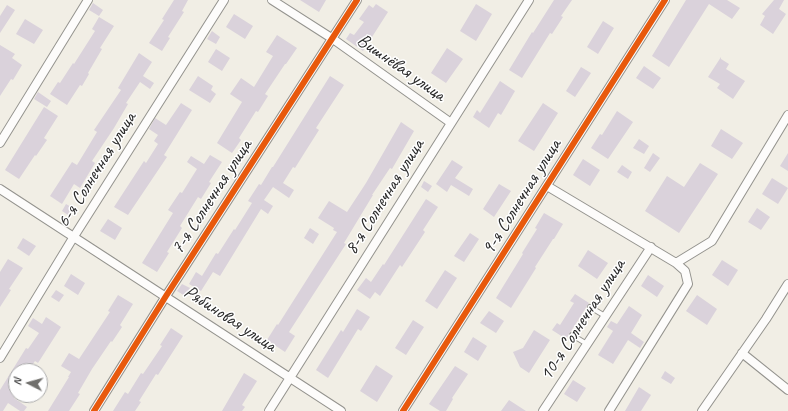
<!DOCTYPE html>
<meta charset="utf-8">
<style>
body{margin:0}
#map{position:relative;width:788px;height:411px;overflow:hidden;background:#f1eee5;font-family:Caveat,sans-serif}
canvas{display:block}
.north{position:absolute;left:8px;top:363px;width:40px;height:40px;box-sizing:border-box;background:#fff;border:1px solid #aaa;border-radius:50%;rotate:276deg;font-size:11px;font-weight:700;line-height:16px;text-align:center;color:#2b2b2b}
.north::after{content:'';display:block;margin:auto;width:14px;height:18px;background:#706f6c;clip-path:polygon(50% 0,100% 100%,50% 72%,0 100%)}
</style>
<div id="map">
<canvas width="788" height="411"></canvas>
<div class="north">N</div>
</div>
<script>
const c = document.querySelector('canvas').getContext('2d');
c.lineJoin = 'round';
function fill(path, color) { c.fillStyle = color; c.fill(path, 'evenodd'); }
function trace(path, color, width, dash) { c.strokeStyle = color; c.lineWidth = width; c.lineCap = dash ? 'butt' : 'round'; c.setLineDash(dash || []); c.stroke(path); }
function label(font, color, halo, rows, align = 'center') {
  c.font = font + ' Caveat,sans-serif'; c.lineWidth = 3; c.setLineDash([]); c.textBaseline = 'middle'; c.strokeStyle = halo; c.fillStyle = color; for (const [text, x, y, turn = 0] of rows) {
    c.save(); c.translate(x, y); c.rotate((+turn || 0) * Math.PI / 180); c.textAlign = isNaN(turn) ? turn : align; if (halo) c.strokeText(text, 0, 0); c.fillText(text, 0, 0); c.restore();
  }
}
fill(new Path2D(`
 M174 0H188L182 11 184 12 168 37 170 38 162 51 149 43 164 20 162 19Z
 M300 0H326L319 12Z
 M554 0H572L561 16 563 17 552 34 550 33 522 78 509 70 532 32 533 33Z
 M686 0H727L740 8 732 19 709 4 669 67 652 56Z
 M774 0H784L779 9 786 14 773 34 760 25 765 16 762 14Z
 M93 3 103 10 99 16 89 10Z
 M376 4 388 12 363 51 346 39 350 33 354 35 364 22 359 19 369 5 373 8Z
 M476 4 492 14 476 41 460 31Z
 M7 5 15 10 0 33V16Z
 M234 14 253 26 245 39 226 27Z
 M99 17 114 26 100 48 102 49 88 73 89 74 82 86 80 85 67 105 50 94 58 82 60 83 73 63 74 64 95 31 92 29Z
 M25 19 43 30 34 44 16 34Z
 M603 21 614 28 598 54 587 47Z
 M212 31 220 37 216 44 207 39Z
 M277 35 297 48 286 64H285L265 94 268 96 258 112 256 111 239 138 241 140 232 153 217 143 242 102 230 94 241 78 254 87 273 56 266 52Z
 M0 45 15 54 12 58 22 65 13 80 11 79 0 96Z
 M447 48 463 59 446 83 431 73Z
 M216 49 230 58 222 71 208 62Z
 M139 53 152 62 143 76 154 83 150 89 140 82 126 103 128 104 114 128 92 161 95 163 80 188 74 184 62 204 50 196 72 162 77 165 97 132 94 130 121 90 118 88Z
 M721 57V59L729 64 726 69 745 81 733 99 717 88 720 84 708 77Z
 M644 66 661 78 653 89 636 78Z
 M581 67 591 73 575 97 566 91Z
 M198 76 213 86 211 90 216 94 210 103 189 90Z
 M330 76 344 85 316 128 319 130 305 152 295 168 293 167 283 183 294 190 289 198 273 187 264 200 273 206 268 214 261 209 220 276 213 272 201 291 189 284 196 272 202 276 216 253 218 254 234 229 235 230 252 203 248 201 259 184 261 185 272 167H273Z
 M500 81 515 91 501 115 498 113 489 128 473 117 477 110 480 113Z
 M38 92 51 101 47 107 34 99Z
 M181 103 192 110 164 155 167 157 128 215 114 207 144 161 146 163 158 144 154 141 158 135 149 129 155 118 166 125Z
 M543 103 558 113 534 151 518 141Z
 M44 107 58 116 44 138 47 140 36 156 35 155 19 179 5 170Z
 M617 111 633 122 608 159 591 148 600 134 602 135Z
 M401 122 414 131 392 169 390 168 372 195H373L344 243 346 244 289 332 295 336 285 352 267 340 277 324 278 325 337 232 333 230 334 228 318 218 329 201 347 212 366 183Z
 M721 129 743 143 732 159 711 146Z
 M639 139 649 146 644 154 633 148Z
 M653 153 660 158 650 172 644 168Z
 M788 153V171L780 166Z
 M210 155 222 162 209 182 211 183 201 199 198 197 180 226 182 228 167 252 169 253 157 272 142 263 173 213 168 210 180 192 182 193 197 169 187 162 191 156 204 164Z
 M583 159 600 170 590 186 573 175Z
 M452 160 463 167 455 178 473 189 469 196 451 185 447 192 436 184Z
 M700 163 718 174 679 233 645 211 667 176 684 187Z
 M622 165 632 172 628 179 617 172Z
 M772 178 788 188 778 204 762 194Z
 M424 181 432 186 428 192 421 187Z
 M499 184 511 191 494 217 483 209Z
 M426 199 438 207 423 230 425 232 402 267 400 265 380 296 375 292 370 299 357 290 366 278 371 282 383 264 384 265Z
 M66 204 73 208 68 215 62 211Z
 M757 208 770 217 761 230 748 222Z
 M544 213 563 224 554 239H553L535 267 536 268 511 308 496 298 523 254 522 253 537 229 535 228Z
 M108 219 122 228 115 240 100 231Z
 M310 228 319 234 313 244 304 238Z
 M470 233 479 239 464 262 454 256Z
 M23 238 36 246 29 256 17 248Z
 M588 250 608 263 597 279 578 266Z
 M8 259 23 268 9 289 11 290 0 307V272Z
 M722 260 738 270 728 286 712 275Z
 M445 270 457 278 437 309 425 301Z
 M71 274 85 283 78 295 64 286Z
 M648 275 664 286 657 297 641 286Z
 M182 284 190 288 185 296 177 291Z
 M56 290 64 295 59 302 51 297Z
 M575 294 589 303 566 339 552 330 557 323 560 325 574 303 570 301Z
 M118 295 133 304 120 325 122 327 112 342 111 341 92 369 78 393 80 394 69 411H48L69 377H68L71 372 61 366 69 353 79 359 110 312 108 311Z
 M697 295 717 309 707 325 686 311Z
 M629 306 642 315 631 333 644 342 640 348 628 340 613 364 598 355 613 331 607 327 611 321 617 324Z
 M357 309 370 317 361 331 358 329 328 378 316 370 341 330 343 332Z
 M489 311 504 321 496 333 480 323Z
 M46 317 61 327 38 363 35 361 28 371H16V395L14 398 27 407 24 411H20L8 403 3 411H0V390L26 348 28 349 39 333 28 326 33 318 42 324Z
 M413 320 424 327 406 355 395 348Z
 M171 328 183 336 158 375 156 374 139 401 141 402 135 411H113L125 392 128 394 141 373 143 374 162 346 160 345Z
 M534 330 550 340 529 373 520 367 513 352 523 348Z
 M473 337 487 346 478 361 464 352Z
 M376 365 393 376 377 402 360 391Z
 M455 366 468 374 452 398 453 399 446 411H440L429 404Z
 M665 371 675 378 671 384 661 378Z
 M244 373 257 381 242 405 245 407 242 411H222Z
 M573 380 586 388 577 402 564 394Z
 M639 387 651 395 641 411H625Z
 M509 400 526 411H501Z`), '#dad2db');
const service = new Path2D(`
 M590 307 605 316
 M572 335 587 344`);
const minor = new Path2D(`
 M272 0 333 39 451 123
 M0 143 88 0
 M547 186 676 263
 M0 189 341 411
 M742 353 788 390
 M0 358 73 238 224 0
 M94 411 166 296 357 0
 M269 411 529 0
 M403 411 665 0
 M543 411 651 247
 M609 411 688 284 685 271 676 263 712 241 788 115
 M702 411 766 319 788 284`);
trace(service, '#94938e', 6);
trace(minor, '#94938e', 10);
trace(service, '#fdfcfb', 4);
trace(minor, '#fdfcfb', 8);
trace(new Path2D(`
 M94 411 166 296 357 0
 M403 411 665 0`), '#e8590c', 6);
label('19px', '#2b2b2b', '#fff', [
 ["Вишнёвая улица",401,68,35],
 ["6-я Солнечная улица",97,170,-58],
 ["7-я Солнечная улица",212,197,-57],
 ["8-я Солнечная улица",385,197,-58],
 ["9-я Солнечная улица",522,197,-58],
 ["Рябиновая улица",230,319,33],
 ["10-я Солнечная улица",583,320,-57]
]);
</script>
